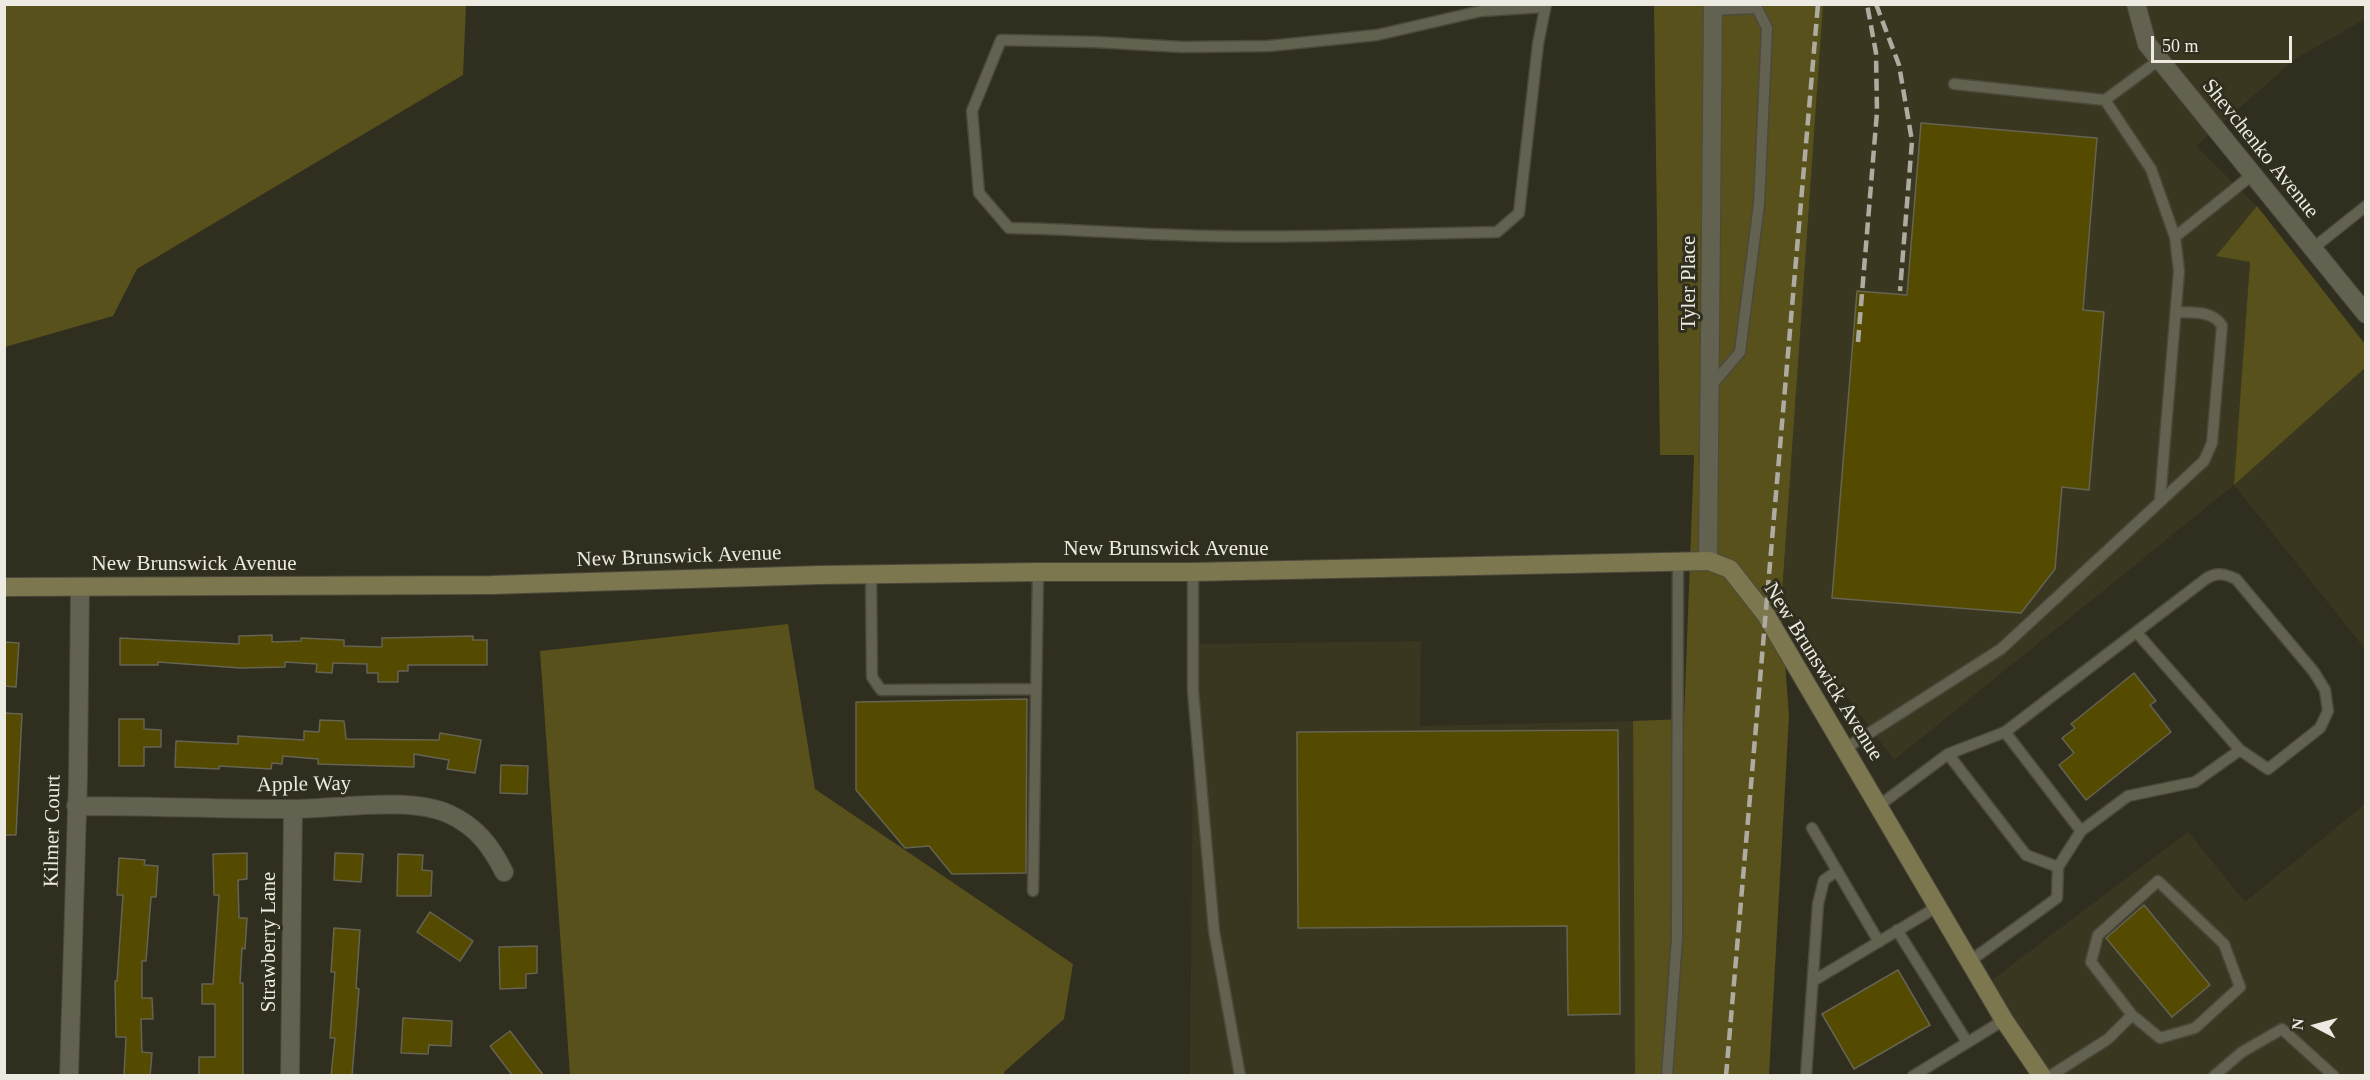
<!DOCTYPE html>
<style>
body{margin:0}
#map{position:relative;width:2370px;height:1080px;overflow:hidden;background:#302e1f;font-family:Georgia,serif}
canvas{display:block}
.frame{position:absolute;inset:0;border:6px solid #eceae1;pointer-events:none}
.north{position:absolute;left:2286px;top:996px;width:60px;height:60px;-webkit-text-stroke:4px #302e1f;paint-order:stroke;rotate:276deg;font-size:16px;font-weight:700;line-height:24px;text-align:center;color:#eceae1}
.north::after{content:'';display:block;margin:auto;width:21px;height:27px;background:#eceae1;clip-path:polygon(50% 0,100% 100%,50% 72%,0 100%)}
.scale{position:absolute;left:2151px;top:36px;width:141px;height:27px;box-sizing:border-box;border:3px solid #eceae1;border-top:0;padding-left:8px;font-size:18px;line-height:21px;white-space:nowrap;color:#eceae1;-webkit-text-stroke:4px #302e1f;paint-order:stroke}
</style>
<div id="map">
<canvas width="2370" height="1080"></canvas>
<div class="frame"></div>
<div class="north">N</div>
<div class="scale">50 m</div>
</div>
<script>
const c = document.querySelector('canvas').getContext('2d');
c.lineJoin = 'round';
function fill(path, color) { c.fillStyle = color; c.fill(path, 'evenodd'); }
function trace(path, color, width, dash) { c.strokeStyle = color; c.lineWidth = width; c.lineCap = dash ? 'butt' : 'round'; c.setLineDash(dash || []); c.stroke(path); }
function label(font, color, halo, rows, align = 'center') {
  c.font = font + ' Georgia,serif'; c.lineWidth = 6; c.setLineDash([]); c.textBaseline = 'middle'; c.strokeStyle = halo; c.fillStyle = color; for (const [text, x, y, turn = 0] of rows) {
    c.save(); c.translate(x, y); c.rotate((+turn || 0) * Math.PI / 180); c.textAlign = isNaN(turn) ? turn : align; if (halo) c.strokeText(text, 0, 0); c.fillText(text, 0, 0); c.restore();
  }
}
fill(new Path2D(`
 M1823 5H2365V19L2295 59 2196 146 2257 206 2216 256 2250 261 2235 484 2365 368V649L2234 485 1894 760 1781 608Z
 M1421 641 1420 726 1633 721 1635 1075 1190 1076 1194 644Z
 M2365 804V1075H2044L1988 983 2188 832 2245 902Z`), '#3a3721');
fill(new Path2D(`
 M5 4 466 5 463 75 137 269 113 316 5 347Z
 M1654 5H1823L1781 608 1789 716 1769 1075H1635L1633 721 1684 719 1694 455H1660Z
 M2257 206 2365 344V368L2234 485 2250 262 2216 256Z
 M788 624 815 789 1073 964 1064 1019 1004 1072 1005 1075H570L540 651Z`), '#58511c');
const building = new Path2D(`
 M1921 123 2097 138 2083 310 2104 312 2089 490 2062 487 2055 569 2021 613 1832 598 1857 291 1907 295Z
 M272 635V642L301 641V638L344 640V646L382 647V638L473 636V640H487V665H408V671H398V682H378V673H367V664L333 663 332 673 316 672 317 664 285 662V667L240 668 158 662V665H120V638L239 644V636Z
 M4 642 19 643 16 687 4 686Z
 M2134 673 2156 701 2150 705 2171 732 2086 800 2059 765 2074 753 2062 738 2075 728 2071 724Z
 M1027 699 1026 873 952 874 929 846 905 848 856 790V702Z
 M4 713 22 714 16 835H4Z
 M119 719H144V729L161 730V747H144V766H119Z
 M320 720 344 721 346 739 439 740 440 733 481 740 475 773 447 769 449 760 414 754V767L318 764V759L283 756 282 764 272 763 271 769 219 766V769L175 767 176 741 238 744V736L304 740V731L319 732Z
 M1618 730 1620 1014 1568 1015 1567 926 1298 928 1297 732Z
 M501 765 528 766 527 794 500 793Z
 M247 853V879L238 880 239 918H247L245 949 242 948 240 983H243V1076H199V1057H215V1004H202V984H213L219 895H214L213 854Z
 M335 853 363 854 361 882 334 880Z
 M398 854 423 855 422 870 432 871 431 896H397Z
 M119 858 145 860 144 865 158 866 156 897H151L146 961H142V998H152L153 1019H141L142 1052 152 1053 150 1076H124L126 1037H116L115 981H117L123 895H117Z
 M2144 905 2210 985 2172 1017 2106 938Z
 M430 912 473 941 460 961 417 932Z
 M334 928 360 930 356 988 359 989 352 1076H331L335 1038H330L335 972H331Z
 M537 946V973L526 974V988L500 989 499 947Z
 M1898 970 1930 1025 1854 1069 1822 1014Z
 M403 1018 452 1021 451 1046 429 1045 428 1054 401 1053Z
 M510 1031 544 1076H513L490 1046Z`);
fill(building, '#544b00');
trace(building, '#656352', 1.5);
const lane = new Path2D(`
 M1544 7 1481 11 1377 35 1269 46 1182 47 1095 42 1001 40 972 111 979 193 1009 228C1065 229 1121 233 1177 235 1284 239 1391 234 1497 232L1519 213 1538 44 1546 4
 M1954 84 2105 100 2151 169 2175 237 2179 271 2160 500
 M2105 100 2159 60
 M2175 237 2252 175
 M2312 249 2366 206
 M1711 386 1740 352 1759 204 1767 28 1757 8 1713 10
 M1193 572V691L1214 931 1240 1076
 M871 574 872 677 881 690 1036 689
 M2137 633 2240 750
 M2005 732 2081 831
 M1846 748 2001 649 2204 461 2212 443 2222 326C2213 310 2192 313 2176 312
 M1948 754 2026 855 2058 867
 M1877 807 1948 754 2005 732 2207 578C2218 572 2225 574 2236 579L2314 672 2325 690 2328 711 2320 728 2268 769 2240 750 2195 782 2128 796 2081 831 2058 867 2057 898 1970 961
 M1812 828 1879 942
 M2158 881 2224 944 2240 987 2195 1028 2160 1038 2132 1015 2091 962 2098 935Z
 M1033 891 1038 572
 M1897 930 1967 1042
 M1813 981 1937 907
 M1667 1076 1677 938 1678 561
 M1806 1076 1818 904 1824 880 1837 871
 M1913 1076 2004 1020
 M2050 1076 2108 1039 2132 1015
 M2214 1076 2242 1052 2282 1029 2334 1076`);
const street = new Path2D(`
 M2136 4 2147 44 2366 314
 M1708 561 1713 4
 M76 806C148 806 219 809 291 809 334 809 410 796 449 814 477 827 491 846 504 872
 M69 1076 78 778 80 587
 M290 1076 293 809`);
const secondary = new Path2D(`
 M4 587 491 585 820 575 1038 572H1193L1709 561 1730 569 1766 615 2004 1020 2042 1076`);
trace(lane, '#4b493c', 13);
trace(street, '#4b493c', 20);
trace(secondary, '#4b493c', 20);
trace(lane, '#636150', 10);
trace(street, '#636150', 18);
trace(secondary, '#7c774f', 18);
trace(new Path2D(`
 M1876 4 1899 65 1912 141 1900 291
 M1858 342 1877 112 1876 53 1867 4
 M1726 1076 1818 4`), '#aeaca1', 4.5, [12, 6]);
label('21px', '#eceae1', '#302e1f', [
 ["Shevchenko Avenue",2260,149,51],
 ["Tyler Place",1689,283,-90],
 ["New Brunswick Avenue",1166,549],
 ["New Brunswick Avenue",679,557,-2],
 ["New Brunswick Avenue",194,564],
 ["New Brunswick Avenue",1823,672,58],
 ["Apple Way",304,785,-1],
 ["Kilmer Court",53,831,-89],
 ["Strawberry Lane",269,942,-90]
]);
</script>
